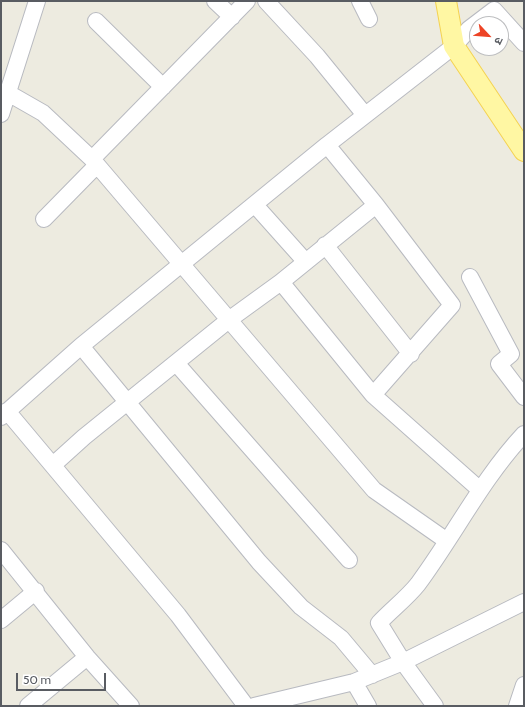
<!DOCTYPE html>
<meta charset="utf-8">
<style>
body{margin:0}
#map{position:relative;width:525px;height:707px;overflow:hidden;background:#edebe0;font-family:Cabin,"Noto Sans Devanagari",sans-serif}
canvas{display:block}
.frame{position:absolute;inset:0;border:2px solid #595c62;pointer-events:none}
.north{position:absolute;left:469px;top:16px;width:40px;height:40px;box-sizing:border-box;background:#fff;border:1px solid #bdbec0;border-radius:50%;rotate:116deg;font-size:11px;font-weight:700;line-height:16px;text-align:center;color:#595c62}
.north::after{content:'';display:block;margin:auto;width:14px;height:18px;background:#ed4426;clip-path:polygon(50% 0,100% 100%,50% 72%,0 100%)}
.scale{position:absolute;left:16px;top:673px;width:90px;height:18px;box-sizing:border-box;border:2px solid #595c62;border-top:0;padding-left:5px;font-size:12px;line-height:14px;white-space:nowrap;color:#595c62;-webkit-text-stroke:3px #fff;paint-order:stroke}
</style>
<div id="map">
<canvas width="525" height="707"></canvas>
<div class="frame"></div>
<div class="north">उ</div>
<div class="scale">50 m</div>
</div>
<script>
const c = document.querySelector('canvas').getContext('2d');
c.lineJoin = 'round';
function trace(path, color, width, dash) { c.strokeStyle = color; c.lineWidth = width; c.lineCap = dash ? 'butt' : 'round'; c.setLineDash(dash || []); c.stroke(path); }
const minor = new Path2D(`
 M215 1 232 17
 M266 1 317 56 365 115
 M360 1 369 19
 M96 21 163 87
 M8 93 43 113 92 159 374 490 447 541
 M1 114 37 1
 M327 145 376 205 452 305 373 395
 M92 159 247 1
 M255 205 305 261
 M44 219 97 165
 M325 245 411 354
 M470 277 511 354 499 364 524 397
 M281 282 373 395 479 489
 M81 346 259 562 301 607 341 638 372 675
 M176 363 349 560
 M7 411 178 615 246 706
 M1 417 81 346 327 145 454 46 469 29 494 10 524 43
 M53 465 84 437 230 319 281 282 376 205
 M1 550 87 657 131 706
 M1 620 36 591
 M354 682 368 706
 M28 706 87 657
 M254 706 354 682 403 662 524 602
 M435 706 403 662 379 623C391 610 407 598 418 584 455 534 482 479 524 434
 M517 706 524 685`);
const major = new Path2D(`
 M446 1 454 46 524 151`);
trace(minor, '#b8bac0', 18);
trace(major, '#f4d251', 22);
trace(minor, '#fff', 16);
trace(major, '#fff7a3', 20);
</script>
